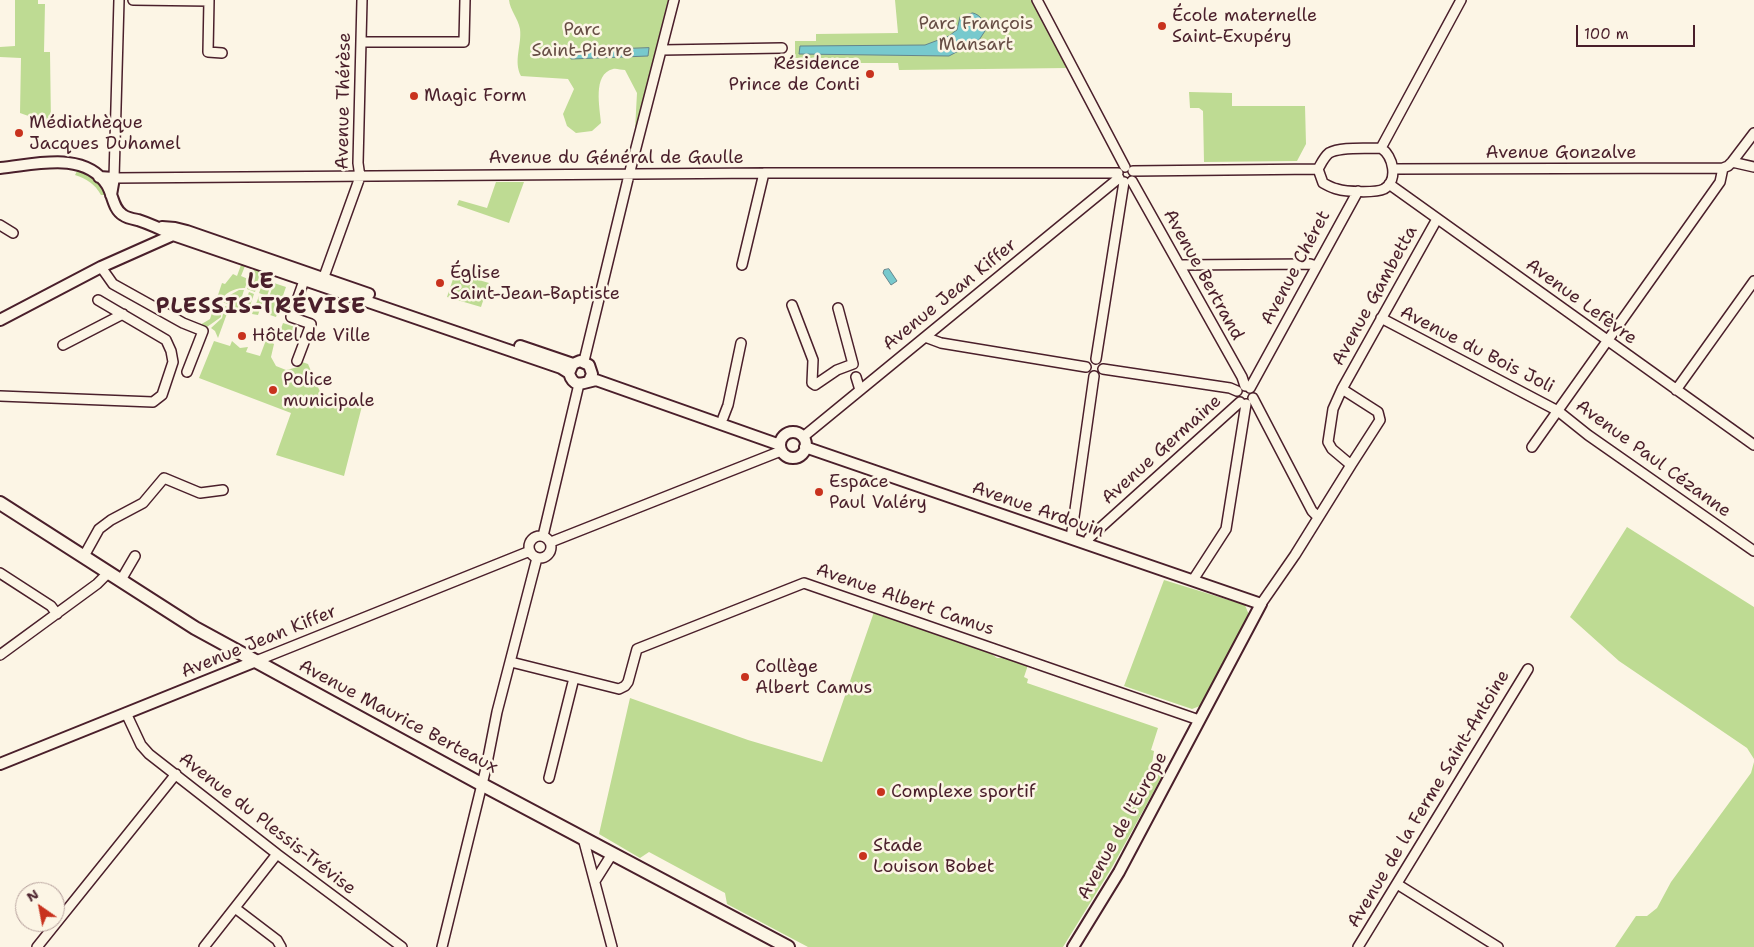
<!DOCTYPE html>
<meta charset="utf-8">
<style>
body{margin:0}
#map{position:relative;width:1754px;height:947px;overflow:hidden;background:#fcf5e5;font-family:"Shantell Sans",sans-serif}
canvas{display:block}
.north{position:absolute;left:15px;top:882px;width:50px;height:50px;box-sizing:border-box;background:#fcf5e5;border:1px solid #b59f9b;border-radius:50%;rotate:327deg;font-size:14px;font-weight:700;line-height:20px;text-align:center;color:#4a1f2b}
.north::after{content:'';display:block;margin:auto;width:18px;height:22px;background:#c8321e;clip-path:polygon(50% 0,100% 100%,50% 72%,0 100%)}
.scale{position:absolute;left:1576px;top:25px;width:119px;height:22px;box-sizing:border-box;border:2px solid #4a1f2b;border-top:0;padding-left:6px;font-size:15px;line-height:18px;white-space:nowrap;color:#4a1f2b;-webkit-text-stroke:4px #fcf5e5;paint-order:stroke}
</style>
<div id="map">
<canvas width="1754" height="947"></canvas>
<div class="north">N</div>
<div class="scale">100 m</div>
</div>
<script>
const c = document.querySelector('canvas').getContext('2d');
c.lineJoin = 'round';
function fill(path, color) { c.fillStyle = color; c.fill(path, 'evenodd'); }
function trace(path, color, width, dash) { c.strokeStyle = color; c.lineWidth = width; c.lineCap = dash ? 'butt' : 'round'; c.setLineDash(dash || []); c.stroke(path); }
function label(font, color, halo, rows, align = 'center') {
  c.font = font + ' "Shantell Sans",sans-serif'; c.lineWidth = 5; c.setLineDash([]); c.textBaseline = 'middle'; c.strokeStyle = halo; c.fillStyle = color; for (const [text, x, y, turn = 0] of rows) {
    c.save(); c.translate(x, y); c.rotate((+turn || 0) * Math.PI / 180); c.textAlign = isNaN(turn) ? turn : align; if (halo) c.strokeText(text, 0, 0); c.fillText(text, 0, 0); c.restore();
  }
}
fill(new Path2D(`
 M15 0H38V4H45L44 52H50L51 124 20 113 21 58 0 57V47L15 46Z
 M509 0H671L640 131 635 130 637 93 625 70C621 70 616 68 613 69 592 74 600 108 601 123L592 131 576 133 567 126 563 114 574 89 568 79 521 76C513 61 522 45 520 29 518 18 510 10 509 0Z
 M895 0H1031L1067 68 899 70 898 63H859L858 58H795V41H816V34L898 33Z
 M1189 92 1232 93V106H1305L1306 144 1297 161 1204 162 1203 111 1199 108H1190Z
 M78 169 98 179 108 195H101C95 184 87 179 75 175Z
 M496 182H524L509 223 457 205 459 200 487 208Z
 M241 265 245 266 241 276 248 279 245 288C237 287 223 293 221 301 219 305 221 313 221 317L207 327 200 325 210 319 222 283 225 284 233 274 237 276Z
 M254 269 261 272 255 292 247 289Z
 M455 273 489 283 481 307 447 297Z
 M266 274 274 276 267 296 259 293Z
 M274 283 286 287 281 301 269 297Z
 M239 290H244L238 309 223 302 230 295Z
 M249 292 254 294 248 312 242 310Z
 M259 296 264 297 258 315 252 314Z
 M268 299 281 303 276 317 264 313Z
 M225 306 229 308 218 338 215 331 211 328 222 318Z
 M283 323 298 328 293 342 278 337Z
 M266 340 274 344 271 357 276 366 286 370 298 367 302 362 308 364 321 394 362 406 344 476 276 455 291 413 199 378 214 341 230 346 232 341 240 348 248 347 246 352 260 356Z
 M1627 527 1754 607V759L1747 748 1619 661 1570 617Z
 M1164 580 1245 605 1249 615 1200 706 1192 709 1124 686Z
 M874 612 989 652 997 658H1007L1028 665 1024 677 1028 679 1027 683 1158 728 1151 750 1154 751 1152 764 1165 771 1111 869 1063 947H808L727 904 725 893 649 852 640 858 599 834 630 698 748 740 822 762Z
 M1754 762V947H1615L1636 916H1647L1657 908 1671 882 1751 773Z`), '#bedb93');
const water = new Path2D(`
 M973 13C981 15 985 22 985 31L979 40 949 56 799 54 800 46 925 45 949 36 954 32 957 30 960 17Z
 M649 48 648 56 571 59V51Z
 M889 269 897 281 891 285 883 273 884 270Z`);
fill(water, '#77c9cd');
trace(water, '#65858c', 1);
const minor = new Path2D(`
 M119 0 114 178 764 173H1118
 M133 0 209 1
 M209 0 208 52 222 53
 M1037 0 1125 167
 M361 42H464L465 0
 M662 50 782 48
 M1381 148C1393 156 1399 180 1384 189 1376 193 1346 192 1337 189 1332 188 1327 185 1323 183L1318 169C1321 164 1324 157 1329 153 1341 146 1368 149 1381 148Z
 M1381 148 1461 0
 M1732 162 1754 167
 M1393 169 1723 168 1728 166 1732 162 1754 133
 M1133 171 1318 169
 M1132 181 1242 377 1245 386
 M1389 184 1754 445
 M0 225 13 233
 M742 265 764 173
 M1180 265 1310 264 1316 266
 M101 267 113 284 183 323 203 331 187 372
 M321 285 360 177 358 163 362 0
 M792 305 813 360 812 383 815 385 837 370 853 364 838 308
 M1381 318 1558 411 1588 435 1754 551
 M925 337 941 343 1086 367
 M63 345 123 314
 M1096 359 1124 182
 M297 361 311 324 291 317 306 275
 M584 361 629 175 674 0
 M1103 369 1230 388 1237 391
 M856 377 860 390
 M1250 388 1358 191
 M1342 389 1378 412 1380 420 1351 465 1332 449 1328 442 1333 409 1342 389 1437 219
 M1676 390 1754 281
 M0 396 153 402 162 395 173 362 171 351 166 340 98 300
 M1253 398 1312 511 1318 517
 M723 418 728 405 741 343
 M803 437 1119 178
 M1532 447 1720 182 1723 168
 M529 547a11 11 0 1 1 22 0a11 11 0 1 1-22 0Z
 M543 536 579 384
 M1071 538 1094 376
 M551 542 781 451
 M1087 544 1089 538 1240 402
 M84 556 99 529 111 520 143 503 164 478 200 493 223 490
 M0 573 51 606 57 614
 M121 580 135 556
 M1193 580 1226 529 1246 404
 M1261 604 1295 555 1351 465
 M0 655 97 584 109 572
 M256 661 530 551
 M511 662 619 689 625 686 628 682 637 649 804 583 1199 720
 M126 713 141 745 149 754 277 854 402 947
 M549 778 574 678
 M583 838 612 947
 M595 881 612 854
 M1397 884 1498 947
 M235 908 277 940 281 947
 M37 947 176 774
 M204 947 277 854
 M442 947 486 768 497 712 537 558
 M1358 947 1528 669`);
const tertiary = new Path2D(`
 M0 168C34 165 84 150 107 185 113 195 113 209 123 215 127 218 133 219 138 220 150 224 161 229 173 235L561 368 569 373
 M99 177 114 178 111 195
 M162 227 175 228 187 231 369 294
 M0 320 101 267 173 235
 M520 346 573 364
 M589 381 592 374 589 365 580 361 573 364 569 373C574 390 584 382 596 380L780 445
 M780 445a13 13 0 1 1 26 0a13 13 0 1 1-26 0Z
 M805 447 1261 604 1119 872 1073 947
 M0 764 256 661`);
const secondary = new Path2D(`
 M0 503 195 628 481 784 788 947`);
trace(minor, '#4a1f2b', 12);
trace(tertiary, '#4a1f2b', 14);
trace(secondary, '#4a1f2b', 16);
trace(minor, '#fcf5e5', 9);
trace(tertiary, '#fcf5e5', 10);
trace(secondary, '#fcf5e5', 12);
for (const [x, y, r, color] of [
 [1162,26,5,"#c8321e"],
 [870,74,5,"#c8321e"],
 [414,96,5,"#c8321e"],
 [19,133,5,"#c8321e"],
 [440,283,5,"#c8321e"],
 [242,336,5,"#c8321e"],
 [273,390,5,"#c8321e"],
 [819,492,5,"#c8321e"],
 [745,677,5,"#c8321e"],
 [881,792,5,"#c8321e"],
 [863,856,5,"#c8321e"]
]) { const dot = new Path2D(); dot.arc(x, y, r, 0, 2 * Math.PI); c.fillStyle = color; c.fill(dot); trace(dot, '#fcf5e5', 2); }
label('18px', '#4a1f2b', '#fcf5e5', [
 ["École maternelle",1172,16],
 ["Saint-Exupéry",1172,37],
 ["Résidence",860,64,"right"],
 ["Prince de Conti",860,85,"right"],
 ["Magic Form",424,96],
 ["Médiathèque",29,123],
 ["Jacques Duhamel",29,144],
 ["Église",450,273],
 ["Saint-Jean-Baptiste",450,294],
 ["Hôtel de Ville",252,336],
 ["Police",283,380],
 ["municipale",283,401],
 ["Espace",829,482],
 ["Paul Valéry",829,503],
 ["Collège",755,667],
 ["Albert Camus",755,688],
 ["Complexe sportif",891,792],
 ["Stade",873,846],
 ["Louison Bobet",873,867]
], 'left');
label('18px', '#674e45', '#fcf5e5', [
 ["Parc François",976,24],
 ["Mansart",976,45],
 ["Parc",582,30],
 ["Saint-Pierre",582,51]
]);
label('18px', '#4a1f2b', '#fcf5e5', [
 ["Avenue Thérèse",344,101,-89],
 ["Avenue Gonzalve",1561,153],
 ["Avenue du Général de Gaulle",616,158],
 ["Avenue Chéret",1296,268,-62],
 ["Avenue Bertrand",1203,275,61],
 ["Avenue Jean Kiffer",950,295,-39],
 ["Avenue Gambetta",1375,296,-61],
 ["Avenue Lefèvre",1581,302,36],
 ["Avenue du Bois Joli",1477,350,27],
 ["Avenue Germaine",1162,450,-42],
 ["Avenue Paul Cézanne",1653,459,36],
 ["Avenue Ardouin",1038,510,19],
 ["Avenue Albert Camus",905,600,19],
 ["Avenue Jean Kiffer",259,642,-22],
 ["Avenue Maurice Berteaux",398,717,28],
 ["Avenue de la Ferme Saint-Antoine",1429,799,-59],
 ["Avenue du Plessis-Trévise",267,824,38],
 ["Avenue de l'Europe",1123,826,-61]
]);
c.letterSpacing = '1px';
label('bold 22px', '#4a1f2b', '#fcf5e5', [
 ["LE",261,282],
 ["PLESSIS-TRÉVISE",261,307]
]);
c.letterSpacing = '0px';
</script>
